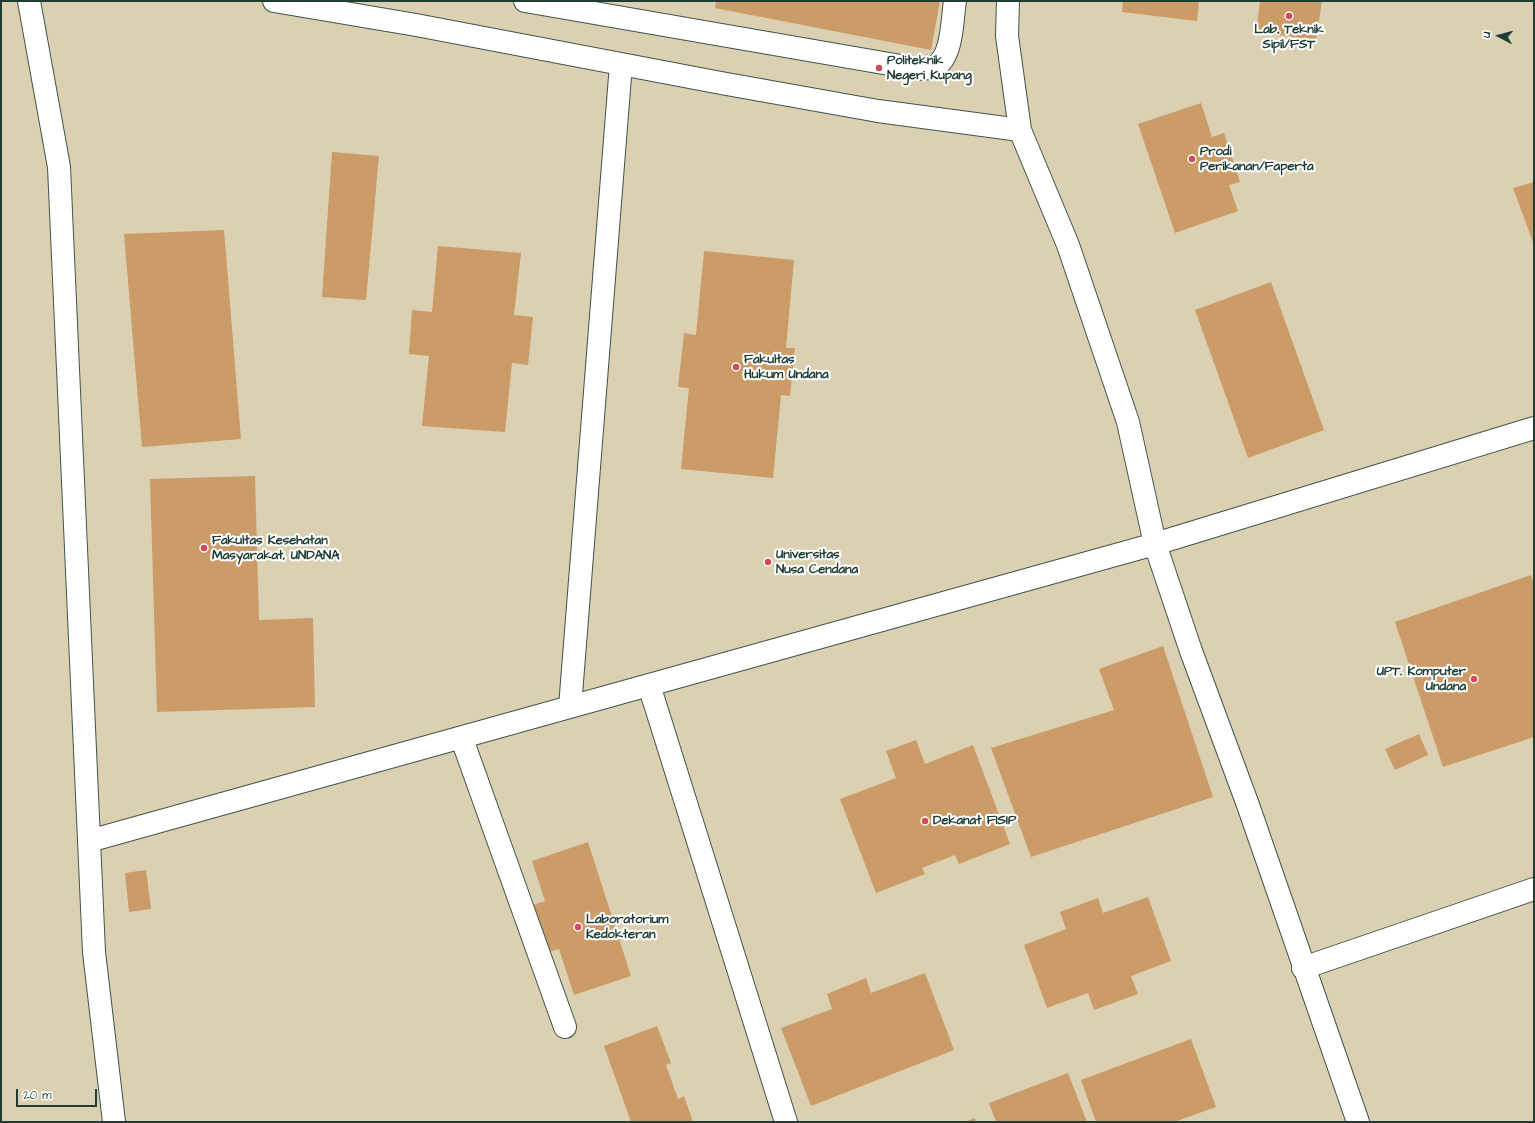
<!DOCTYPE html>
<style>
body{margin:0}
#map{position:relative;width:1535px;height:1123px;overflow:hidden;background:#efe0c2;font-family:"Architects Daughter",sans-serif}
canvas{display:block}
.frame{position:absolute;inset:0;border:2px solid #1f3d34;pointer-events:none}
.north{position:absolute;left:1479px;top:16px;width:40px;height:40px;-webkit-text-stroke:3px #fff;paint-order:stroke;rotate:276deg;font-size:11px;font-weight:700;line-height:16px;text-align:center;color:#1f3d34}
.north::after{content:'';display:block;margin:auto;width:14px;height:18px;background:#1f3d34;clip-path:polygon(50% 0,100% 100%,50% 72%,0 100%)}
.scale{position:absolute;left:16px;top:1089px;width:81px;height:18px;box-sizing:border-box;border:2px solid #1f3d34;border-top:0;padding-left:5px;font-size:12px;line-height:14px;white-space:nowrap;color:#1f3d34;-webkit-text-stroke:3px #fff;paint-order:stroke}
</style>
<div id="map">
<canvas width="1535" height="1123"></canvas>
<div class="frame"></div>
<div class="north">U</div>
<div class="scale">20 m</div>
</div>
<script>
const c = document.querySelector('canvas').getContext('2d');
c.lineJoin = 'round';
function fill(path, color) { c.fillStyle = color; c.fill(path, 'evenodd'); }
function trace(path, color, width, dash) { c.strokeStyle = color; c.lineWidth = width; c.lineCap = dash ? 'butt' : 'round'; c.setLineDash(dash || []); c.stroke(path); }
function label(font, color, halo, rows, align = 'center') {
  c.font = font + ' "Architects Daughter",sans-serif'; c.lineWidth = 4; c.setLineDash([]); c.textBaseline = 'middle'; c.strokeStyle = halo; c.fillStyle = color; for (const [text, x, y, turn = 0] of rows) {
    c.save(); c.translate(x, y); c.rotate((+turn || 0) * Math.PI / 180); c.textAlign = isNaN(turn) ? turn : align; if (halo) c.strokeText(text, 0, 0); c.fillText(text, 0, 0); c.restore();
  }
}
fill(new Path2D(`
 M1 1H1534V1122H1Z`), '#dbd1b2');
fill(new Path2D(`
 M716 1H940L931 50 715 8Z
 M1123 1H1199L1197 21 1122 12Z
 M1260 1H1322L1316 40 1256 32Z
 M1201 103 1212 137 1224 133 1240 182 1229 185 1238 211 1175 233 1138 124Z
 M332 152 379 156 366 300 322 297Z
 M1534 182V245L1513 188Z
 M224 230 241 439 142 447 124 234Z
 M438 246 521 253 514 315 533 317 528 365 512 363 505 432 422 426 429 356 409 354 412 310 432 312Z
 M704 251 794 260 786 348H795L790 396 781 395 773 478 681 469 689 388 678 387 684 333 696 335Z
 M1271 282 1324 430 1248 458 1195 310Z
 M255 476 259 620 313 618 315 707 157 712 150 479Z
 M1531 575 1534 584V737L1443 767 1395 622Z
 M1163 646 1213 797 1031 857 991 748 1114 710 1099 669Z
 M1419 734 1428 755 1395 770 1385 749Z
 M916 740 925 764 973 745 1010 844 959 864 955 855 922 868 925 874 876 893 840 799 896 778 886 751Z
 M588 842 631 976 574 995 559 949 549 952 533 905 545 901 532 861Z
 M146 870 151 909 129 912 125 873Z
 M1148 897 1171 961 1131 976 1138 994 1094 1010 1088 993 1047 1008 1024 945 1066 929 1060 912 1098 898 1103 913Z
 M925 973 954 1050 811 1106 781 1028 832 1009 827 994 866 978 871 993Z
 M657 1026 671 1063 666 1065 678 1099 684 1096 693 1122H631L604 1046Z
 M1191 1039 1216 1107 1174 1122H1096L1081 1080Z
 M1068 1073 1087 1122H996L989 1103Z
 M975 1118 976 1122H965Z`), '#cb9b68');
const minor = new Path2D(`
 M29 1 59 167 94 952 114 1122
 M274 1 416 25 721 83 878 111 1020 130
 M525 1 918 69C923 68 930 69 934 67 953 58 952 19 955 1
 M1008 1 1007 36 1020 130 1068 245 1128 422 1155 544 1191 651 1248 805 1358 1122
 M649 685 786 1122
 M570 707 621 64
 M462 739 565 1027
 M89 841 1155 544 1534 428
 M1303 968 1534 889`);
trace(minor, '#3e5549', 24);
trace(minor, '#fff', 22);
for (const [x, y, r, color] of [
 [1289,16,4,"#d1495b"],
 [879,68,4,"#d1495b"],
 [1192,159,4,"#d1495b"],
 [736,367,4,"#d1495b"],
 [204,548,4,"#d1495b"],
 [768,562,4,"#d1495b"],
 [1474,679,4,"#d1495b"],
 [925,821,4,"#d1495b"],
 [578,927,4,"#d1495b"]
]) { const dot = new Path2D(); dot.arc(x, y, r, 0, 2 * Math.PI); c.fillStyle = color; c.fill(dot); trace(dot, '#fff', 1.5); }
label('bold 13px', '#1f3d34', '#fff', [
 ["Lab. Teknik",1289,30,"center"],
 ["Sipil/FST",1289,45,"center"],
 ["Politeknik",887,61],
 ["Negeri Kupang",887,76],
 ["Prodi",1200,152],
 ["Perikanan/Faperta",1200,167],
 ["Fakultas",744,360],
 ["Hukum Undana",744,375],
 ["Fakultas Kesehatan",212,541],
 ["Masyarakat, UNDANA",212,556],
 ["Universitas",776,555],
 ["Nusa Cendana",776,570],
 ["UPT. Komputer",1466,672,"right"],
 ["Undana",1466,687,"right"],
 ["Dekanat FISIP",933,821],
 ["Laboratorium",586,920],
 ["Kedokteran",586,935]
], 'left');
</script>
